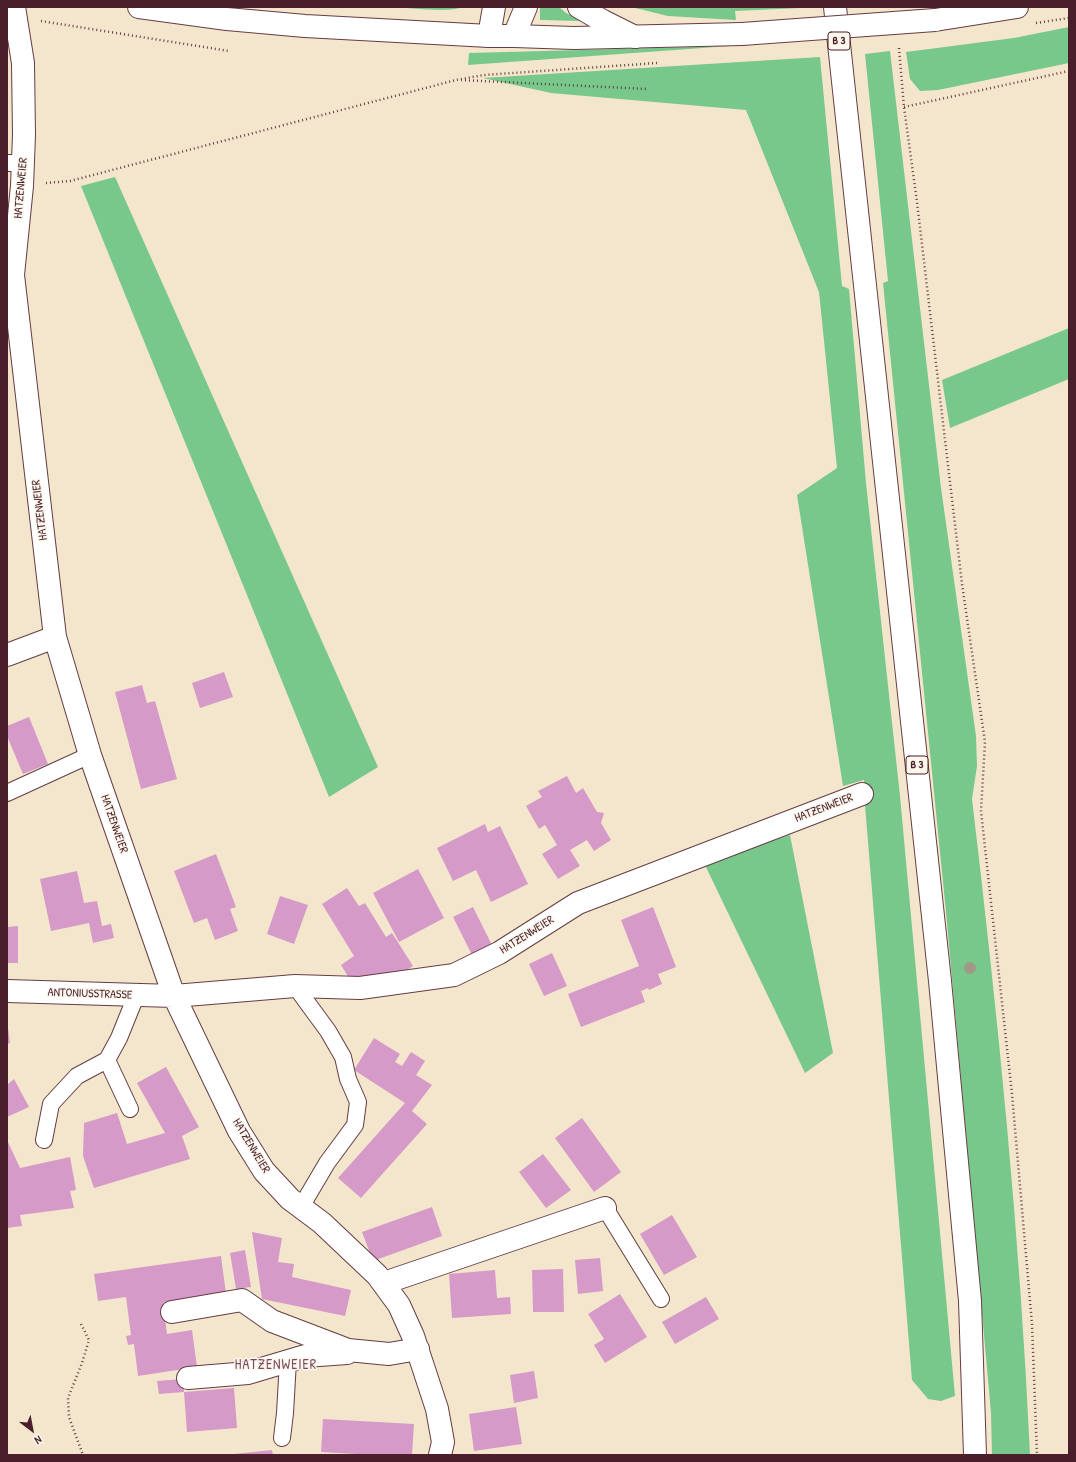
<!DOCTYPE html>
<style>
body{margin:0}
#map{position:relative;width:1076px;height:1462px;overflow:hidden;background:#f4e6cc;font-family:"Patrick Hand",sans-serif}
canvas{display:block}
.frame{position:absolute;inset:0;border:8px solid #4a1f2b;pointer-events:none}
.north{position:absolute;left:12px;top:1410px;width:40px;height:40px;-webkit-text-stroke:3px #fbf7ec;paint-order:stroke;rotate:148deg;font-size:11px;font-weight:700;line-height:16px;text-align:center;color:#4a1f2b}
.north::after{content:'';display:block;margin:auto;width:14px;height:18px;background:#4a1f2b;clip-path:polygon(50% 0,100% 100%,50% 72%,0 100%)}
</style>
<div id="map">
<canvas width="1076" height="1462"></canvas>
<div class="frame"></div>
<div class="north">N</div>
</div>
<script>
const c = document.querySelector('canvas').getContext('2d');
c.lineJoin = 'round';
function fill(path, color) { c.fillStyle = color; c.fill(path, 'evenodd'); }
function trace(path, color, width, dash) { c.strokeStyle = color; c.lineWidth = width; c.lineCap = dash ? 'butt' : 'round'; c.setLineDash(dash || []); c.stroke(path); }
function label(font, color, halo, rows, align = 'center') {
  c.font = font + ' "Patrick Hand",sans-serif'; c.lineWidth = 3; c.setLineDash([]); c.textBaseline = 'middle'; c.strokeStyle = halo; c.fillStyle = color; for (const [text, x, y, turn = 0] of rows) {
    c.save(); c.translate(x, y); c.rotate((+turn || 0) * Math.PI / 180); c.textAlign = isNaN(turn) ? turn : align; if (halo) c.strokeText(text, 0, 0); c.fillText(text, 0, 0); c.restore();
  }
}
fill(new Path2D(`
 M393 7H464C447 13 413 8 393 7Z
 M540 7H559L566 13 582 21 540 20Z
 M631 7H822L735 11 736 20 668 16Z
 M1069 27V63L938 90 920 91 910 79 906 52 1014 38Z
 M730 46 468 65 469 53Z
 M890 51 941 488 976 736 977 766 972 799C998 1017 1020 1236 1030 1455H992L991 1413 946 912 883 283 888 281 865 54Z
 M820 57 842 286 849 289 866 483 900 796 955 1396 941 1401 928 1399 912 1380 865 805 864 780 843 786 797 495 837 468 819 292 746 110 551 93 483 78Z
 M115 177 378 767 329 797 81 186Z
 M1069 328V379L950 428 942 380Z
 M790 835 833 1053 805 1073 704 863Z`), '#77c88a');
fill(new Path2D(`
 M224 672 233 697 200 708 192 683Z
 M142 685 147 703 155 701 177 779 141 789 115 692Z
 M29 717 48 764 23 774 7 736V726Z
 M567 776 576 793 583 788 597 812 604 813 601 823 611 840 594 851 587 840 570 850 580 866 558 879 542 854 557 845 545 825 539 829 526 806 542 797 538 791Z
 M485 824 488 832 500 826 528 884 491 902 476 870 453 881 437 848Z
 M216 854 236 907 230 909 238 931 215 940 207 918 194 923 174 871Z
 M418 869 444 918 399 942 373 893Z
 M77 871 84 903 97 901 102 926 111 924 114 938 93 943 89 923 51 931 40 879Z
 M347 888 359 906 365 903 386 937 392 933 413 966 400 974 349 978 341 965 354 956 322 904Z
 M280 896 308 905 294 944 267 934Z
 M473 907 492 945 472 955 453 917Z
 M653 907 676 967 658 974 662 984 649 990 648 988 641 991 645 1002 581 1027 568 994 639 966 621 920Z
 M18 926V963H7V927Z
 M552 953 567 986 544 996 529 964Z
 M7 1028H8L10 1043 7 1044Z
 M374 1038 400 1054 395 1062 402 1066 411 1052 425 1061 416 1075 432 1085 412 1111 427 1124 361 1198 338 1178 405 1103 354 1070Z
 M166 1067 199 1127 182 1136 190 1159 94 1188 83 1156 84 1123 117 1113 127 1144 165 1133 137 1083Z
 M14 1079 29 1107 7 1117V1085Z
 M582 1118 621 1172 594 1192 555 1138Z
 M7 1140 20 1168 70 1157 76 1190 70 1191 74 1208 20 1215 22 1226 7 1228Z
 M543 1154 571 1190 546 1208 519 1172Z
 M432 1207 442 1236 373 1261 362 1232Z
 M672 1215 697 1257 664 1275 640 1234Z
 M252 1232 282 1238 278 1262 294 1264 292 1277 351 1290 345 1316 262 1299Z
 M245 1250 251 1287 236 1289 230 1253Z
 M221 1256 226 1294 163 1303 167 1334 192 1330 197 1367 138 1376 134 1344 128 1345 126 1336 131 1335 126 1297 98 1301 94 1274Z
 M600 1258 603 1291 578 1294 575 1260Z
 M563 1269 564 1312H533L532 1270Z
 M495 1270 497 1298 510 1297 511 1314 452 1318 449 1274Z
 M620 1294 647 1337 605 1363 594 1345 604 1339 588 1314Z
 M706 1297 719 1319 675 1344 662 1322Z
 M534 1371 538 1398 514 1403 510 1375Z
 M183 1379 184 1392 234 1388 237 1428 187 1432 184 1392 159 1394 157 1381Z
 M516 1407 522 1444 474 1451 469 1414Z
 M323 1419 414 1424 412 1455H374L321 1452Z
 M272 1450 273 1455H234V1454Z`), '#d59ac8');
const service = new Path2D(`
 M7 163H24
 M7 793 90 755
 M295 986 328 1031 343 1057 348 1079 358 1102 355 1125 327 1163 301 1207
 M107 1060 130 1109
 M44 1140 51 1104 77 1076 107 1060 119 1038 136 996
 M605 1208 661 1299
 M282 1438 285 1413 288 1361`);
const minor = new Path2D(`
 M14 7 23 63 24 135 22 186 13 275 55 637 90 755 174 996 239 1131 264 1171 290 1199 322 1223 377 1275 399 1305 413 1336 437 1409 443 1442 440 1455
 M7 655 55 637
 M7 991 174 996 295 986 360 988 454 975 499 953 578 903 862 794
 M384 1283 605 1208
 M172 1312 242 1300 272 1321 348 1350 389 1354 418 1349
 M188 1378 248 1373 305 1356 347 1353`);
const tertiary = new Path2D(`
 M935 20 1017 7
 M514 36 574 38 742 34`);
const secondary = new Path2D(`
 M139 7 227 19 305 26 489 36H514`);
const primary = new Path2D(`
 M579 7 603 21 635 37
 M835 7 940 981 970 1301 975 1455
 M489 36 494 7
 M514 36 526 7`);
trace(service, '#643d43', 18);
trace(minor, '#643d43', 24);
trace(tertiary, '#643d43', 24);
trace(secondary, '#643d43', 24);
trace(primary, '#643d43', 24);
trace(new Path2D(`
 M41 21 229 51
 M1036 23 1069 18
 M899 48 904 107 917 202 962 584 985 742 981 811 1012 1094 1032 1324 1037 1455
 M461 80 648 89
 M904 107 1069 71
 M46 183 70 181 456 80 484 75 657 63
 M81 1324 89 1340 82 1363 68 1398 69 1417 83 1455`), '#643d43', 2.5, [1, 3]);
trace(service, '#fff', 16);
trace(minor, '#fff', 22);
trace(tertiary, '#fff', 22);
trace(secondary, '#fff', 22);
trace(primary, '#fff', 22);
const tertiaryBridge = new Path2D(`
 M742 34 935 20`);
trace(tertiaryBridge, '#643d43', 24, []);
trace(tertiaryBridge, '#fff', 22);
c.fillStyle = '#9f9986';
for (const [x, y] of [
 [970,968]
]) { c.beginPath(); c.arc(x, y, 6, 0, 2 * Math.PI); c.fill(); }
for (const [x, y, w] of [
 [839,41,22],
 [917,765,22]
]) { const box = new Path2D(); box.roundRect(x - w / 2, y - 9, w, 18, 3); c.fillStyle = '#fbf7ec'; c.fill(box); trace(box, '#4a1f2b', 1); }
label('bold 11px', '#4a1f2b', null, [
 ["B 3",839,41],
 ["B 3",917,765]
]);
label('12px', '#4a1f2b', '#fbf7ec', [
 ["HATZENWEIER",21,188,-85],
 ["HATZENWEIER",40,510,-97],
 ["HATZENWEIER",824,808,-21],
 ["HATZENWEIER",114,824,71],
 ["HATZENWEIER",527,935,-32],
 ["ANTONIUSSTRASSE",90,994,2],
 ["HATZENWEIER",251,1146,59]
]);
c.letterSpacing = '1px';
label('14px', '#7b4a62', '#fbf7ec', [
 ["HATZENWEIER",276,1365]
]);
c.letterSpacing = '0px';
</script>
